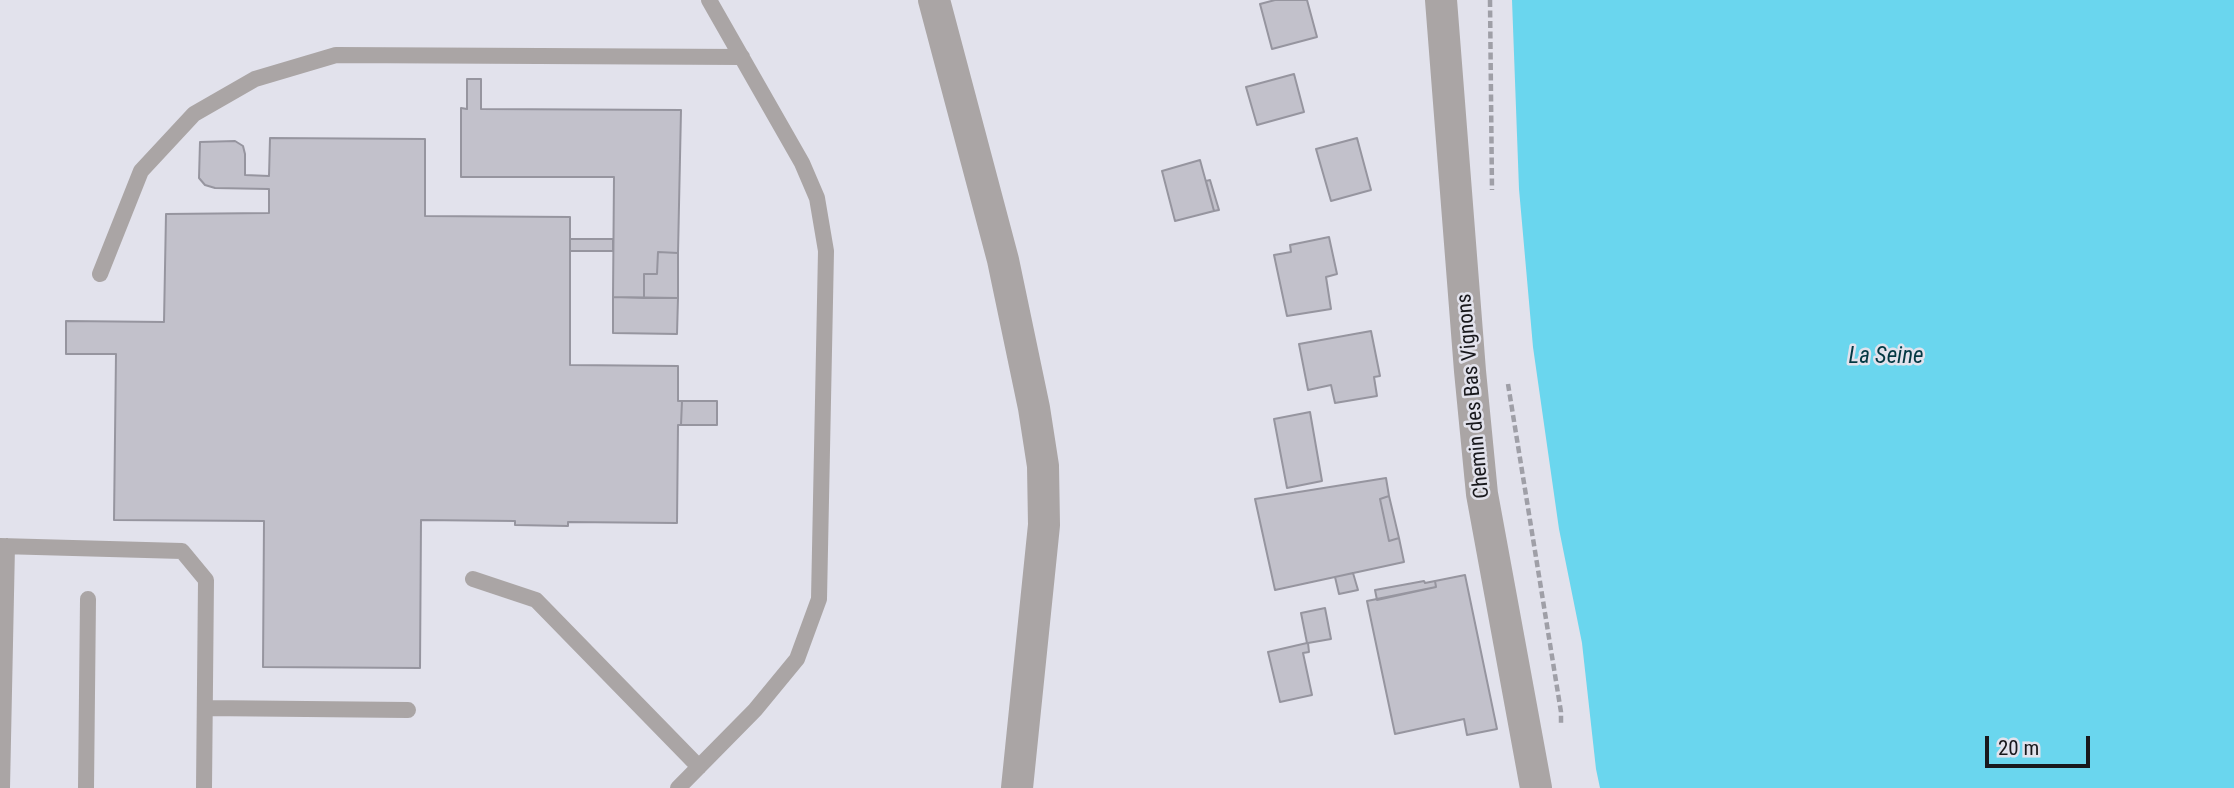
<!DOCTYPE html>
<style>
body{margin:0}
#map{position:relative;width:2234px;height:788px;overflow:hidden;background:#e2e2ec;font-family:"Roboto Condensed",sans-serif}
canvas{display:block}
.scale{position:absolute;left:1985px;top:736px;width:105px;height:32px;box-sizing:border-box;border:4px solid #18181c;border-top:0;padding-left:9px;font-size:21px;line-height:24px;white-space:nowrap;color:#18181c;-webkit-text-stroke:5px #e2e2ec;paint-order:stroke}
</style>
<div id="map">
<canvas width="2234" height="788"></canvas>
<div class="scale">20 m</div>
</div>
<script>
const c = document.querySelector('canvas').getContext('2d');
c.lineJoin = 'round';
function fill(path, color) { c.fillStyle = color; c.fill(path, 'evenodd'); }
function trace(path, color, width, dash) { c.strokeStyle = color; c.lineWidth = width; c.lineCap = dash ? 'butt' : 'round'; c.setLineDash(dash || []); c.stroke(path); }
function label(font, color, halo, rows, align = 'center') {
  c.font = font + ' "Roboto Condensed",sans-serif'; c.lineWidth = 5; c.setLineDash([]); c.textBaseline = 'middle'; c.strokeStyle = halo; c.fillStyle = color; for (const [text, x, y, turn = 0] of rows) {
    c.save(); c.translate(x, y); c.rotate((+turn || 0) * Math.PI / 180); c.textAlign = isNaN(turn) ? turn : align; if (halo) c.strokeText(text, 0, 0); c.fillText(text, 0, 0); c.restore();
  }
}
fill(new Path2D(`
 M1512 0H2234V788H1600L1596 769 1582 643 1559 529 1533 347 1519 189Z`), '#6ad6ee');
const building = new Path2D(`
 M1275 0H1307L1317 37 1272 49 1260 4Z
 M1294 74 1304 112 1257 125 1246 87Z
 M467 79H481V109L681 110 678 253 658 252 657 274H644V298L613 297 614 177H461V108L467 109Z
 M270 138 425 139V216L570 217V365L678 366V401H682L681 425H678L677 523 568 522V526L515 525V521L421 520 420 668 263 667 264 521 114 520 116 354H66V321L164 322 166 214 269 213V189L215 188 205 185 199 178 200 142 235 141 243 146 245 154V175L269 176Z
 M1357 138 1371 190 1331 201 1316 149Z
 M1200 160 1214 211 1175 221 1162 171Z
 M1210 180 1219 210 1214 211 1206 181Z
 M1329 237 1337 274 1326 277 1331 309 1287 316 1274 255 1291 252 1290 245Z
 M570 239H613V251H570Z
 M658 252 678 253V298H644V274H657Z
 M613 297 678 298 677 334 613 333Z
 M1371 331 1380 376 1374 377 1377 396 1335 403 1331 385 1308 390 1299 344Z
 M682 401H717V425H681Z
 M1310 412 1322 481 1287 488 1274 419Z
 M1386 478 1389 496 1380 499 1389 541 1399 538 1404 562 1275 590 1255 499Z
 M1389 496 1399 538 1389 541 1380 499Z
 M1353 573 1358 590 1339 594 1335 577Z
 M1465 575 1497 729 1467 735 1464 719 1395 734 1367 601 1436 587 1435 581Z
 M1424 581 1425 583 1435 581 1436 587 1377 600 1375 590Z
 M1325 608 1331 639 1308 643 1309 652 1303 653 1312 695 1280 702 1268 652 1307 643 1301 613Z`);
fill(building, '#c2c1cb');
trace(building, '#96959f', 2);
trace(new Path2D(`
 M1490 0 1492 190
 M1508 384 1561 712V724`), '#9f9fa7', 4.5, [7, 3.5]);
trace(new Path2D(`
 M100 274 141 171 194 114 255 79 336 55 742 57
 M0 546 182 551 206 580 204 788
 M473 579 536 600 699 767
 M205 708 408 710
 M2 788 7 546
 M86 788 88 599
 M678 788 755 710 797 659 819 599 826 251 817 198 802 163 709 0`), '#aaa5a5', 16);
trace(new Path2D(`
 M934 0 1003 260 1034 408 1043 466 1044 525 1017 788
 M1441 0 1470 371 1482 494 1536 788`), '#aaa5a5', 32);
label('21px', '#18181c', '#e2e2ec', [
 ["Chemin des Bas Vignons",1474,396,-95]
]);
label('italic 23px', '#033843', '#e2e2ec', [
 ["La Seine",1886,357]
]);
</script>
